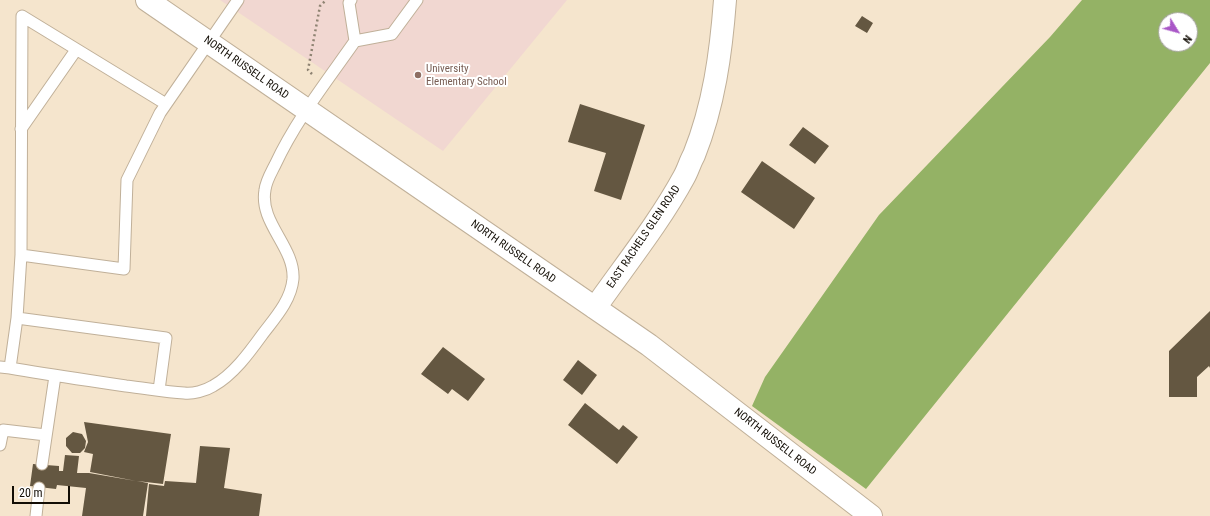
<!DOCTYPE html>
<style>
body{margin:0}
#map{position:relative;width:1210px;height:516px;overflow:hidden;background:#f5e5cd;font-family:"Roboto Condensed",sans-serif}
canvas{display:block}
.north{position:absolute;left:1158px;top:12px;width:40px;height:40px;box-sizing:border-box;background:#fff;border:1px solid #a09e9b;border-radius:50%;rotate:127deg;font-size:11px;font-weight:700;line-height:16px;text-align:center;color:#120d05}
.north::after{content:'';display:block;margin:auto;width:14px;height:18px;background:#a957c7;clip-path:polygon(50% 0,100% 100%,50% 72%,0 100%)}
.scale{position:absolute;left:12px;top:486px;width:58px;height:18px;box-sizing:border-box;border:2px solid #120d05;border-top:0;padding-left:5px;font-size:12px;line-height:14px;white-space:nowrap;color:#120d05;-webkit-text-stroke:3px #fff;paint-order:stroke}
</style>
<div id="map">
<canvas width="1210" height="516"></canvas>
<div class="north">N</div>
<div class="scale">20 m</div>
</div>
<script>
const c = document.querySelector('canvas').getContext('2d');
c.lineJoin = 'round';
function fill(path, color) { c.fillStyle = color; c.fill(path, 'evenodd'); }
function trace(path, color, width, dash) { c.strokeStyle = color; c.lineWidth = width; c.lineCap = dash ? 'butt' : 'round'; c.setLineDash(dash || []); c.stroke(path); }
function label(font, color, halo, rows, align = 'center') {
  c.font = font + ' "Roboto Condensed",sans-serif'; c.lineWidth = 4; c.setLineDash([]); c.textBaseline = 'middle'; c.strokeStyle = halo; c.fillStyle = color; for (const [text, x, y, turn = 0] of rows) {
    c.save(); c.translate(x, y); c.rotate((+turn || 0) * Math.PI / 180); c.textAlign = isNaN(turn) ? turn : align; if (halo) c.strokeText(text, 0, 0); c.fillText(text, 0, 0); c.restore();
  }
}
fill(new Path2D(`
 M220 0H567L443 151Z`), '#f1d7d1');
fill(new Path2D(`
 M1082 0H1210V63L866 489 752 406 765 377 879 215 1050 37ZM1166 20H1190V44H1166Z`), '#94b265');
fill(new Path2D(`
 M862 16 873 23 867 33 855 26Z
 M580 104 645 125 621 200 594 191 606 153 568 142Z
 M803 127 829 146 815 164 789 145Z
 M762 161 815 198 794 229 741 192Z
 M1210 311V368L1209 366 1197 377V397H1169V351Z
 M443 347 485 379 468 401 452 389 448 394 421 374Z
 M578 360 597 375 582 395 563 380Z
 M585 403 619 430 623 425 638 437 617 464 568 425Z
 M84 422 171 434 163 484 137 481 148 483 143 516H82L86 488 57 485 56 489 30 486 33 464 59 466V471H63L65 455 79 456 77 473H89L136 481 90 472 93 454 84 452 88 442Z
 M73 432 82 434 86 441 85 448 80 453H72L66 446V438Z
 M200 446 230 448 224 488 262 494 259 516H146L149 484 164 486 165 481 196 483Z`), '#645741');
const service = new Path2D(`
 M355 41 392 34 417 0
 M21 129 76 50
 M21 255 22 16 166 104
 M17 318 21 255 124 269 127 180 160 113 238 0
 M0 367 10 368
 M159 390 166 338 17 318 10 368C49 375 87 380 126 386 145 388 165 392 184 393 193 394 205 391 213 386 233 375 249 353 262 335 274 319 291 301 293 279 295 247 259 223 265 190 266 181 271 173 275 165 296 120 327 81 355 41L349 3 351 0
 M0 445 3 430 46 435
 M42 464 55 376
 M36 516 39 488`);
const minor = new Path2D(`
 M147 0 649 345 871 516
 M595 308C625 265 659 223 684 177 688 170 690 162 694 155 714 105 721 53 725 0`);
trace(service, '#c0b099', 13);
trace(minor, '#c0b099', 24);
trace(new Path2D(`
 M312 74 308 70 320 6 326 0`), '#8e8372', 2.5, [2, 3]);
trace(service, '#fff', 11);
trace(minor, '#fff', 22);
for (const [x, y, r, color] of [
 [418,75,4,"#8d6e63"]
]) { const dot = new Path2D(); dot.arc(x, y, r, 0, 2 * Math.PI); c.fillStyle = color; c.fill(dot); trace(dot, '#fff', 1.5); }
label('11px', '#120d05', '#fff', [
 ["NORTH RUSSELL ROAD",246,68,35],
 ["EAST RACHELS GLEN ROAD",644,237,-56],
 ["NORTH RUSSELL ROAD",513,252,35],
 ["NORTH RUSSELL ROAD",775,442,38]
]);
label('11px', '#785e54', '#fff', [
 ["University",426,69],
 ["Elementary School",426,82]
], 'left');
</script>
